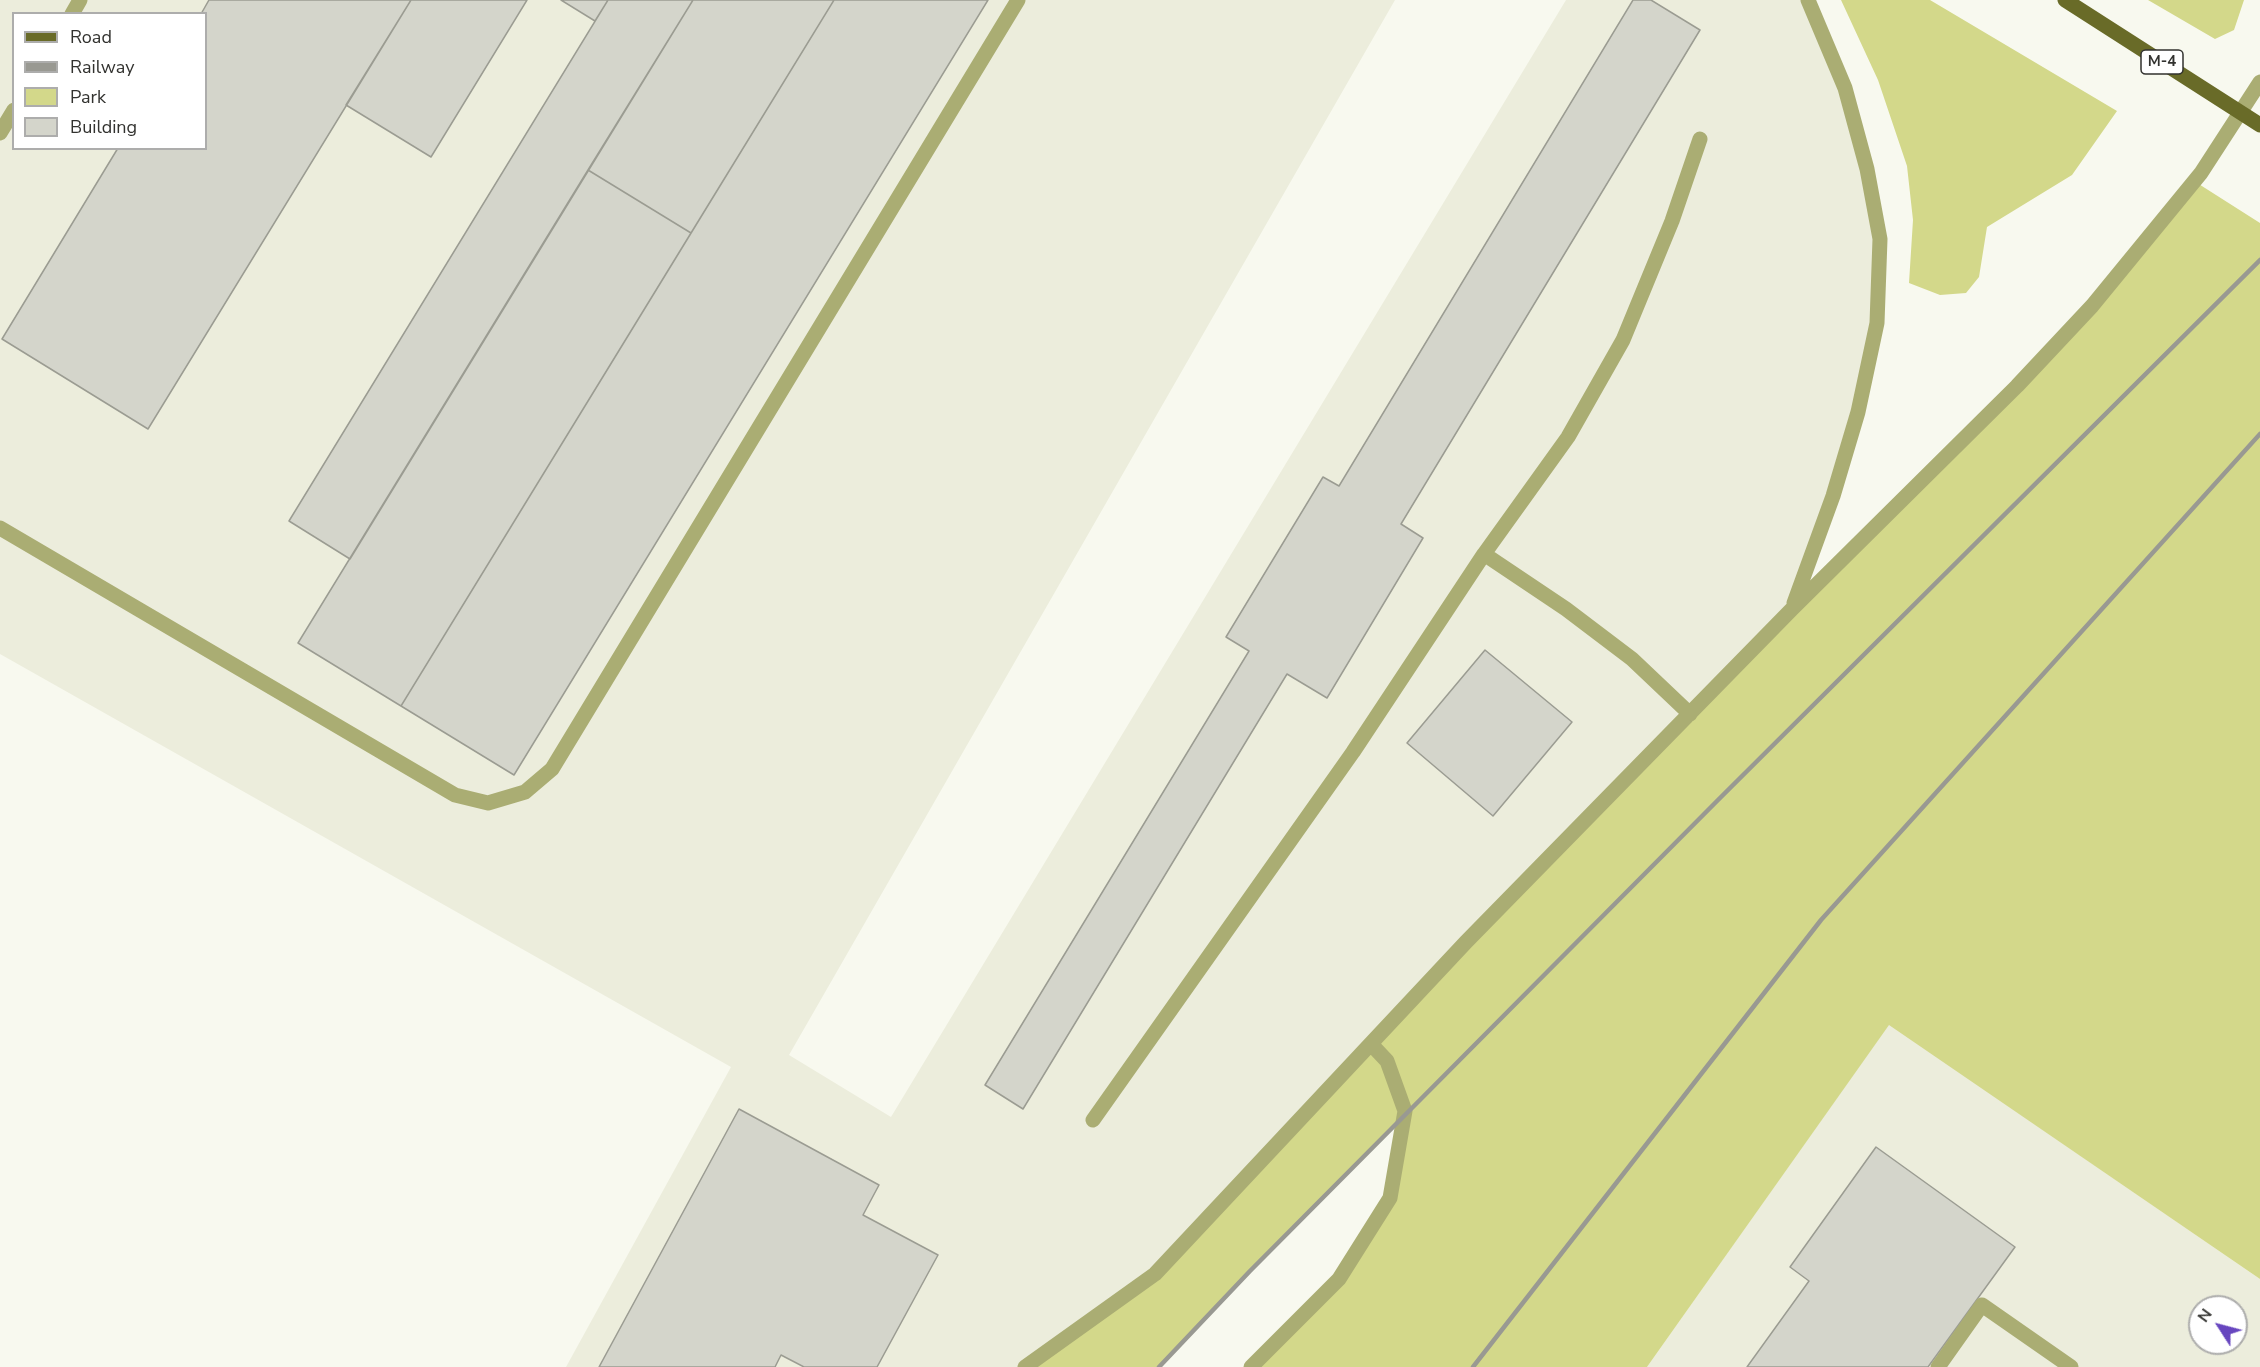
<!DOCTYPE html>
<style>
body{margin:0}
#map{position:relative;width:2260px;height:1367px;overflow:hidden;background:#f8f9ef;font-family:"Nunito Sans",sans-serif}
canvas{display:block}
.legend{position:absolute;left:12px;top:12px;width:195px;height:138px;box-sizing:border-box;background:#fff;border:2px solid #adadac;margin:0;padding:8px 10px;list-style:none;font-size:18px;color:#32322f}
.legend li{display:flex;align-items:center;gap:12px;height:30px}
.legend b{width:30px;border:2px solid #adadac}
.north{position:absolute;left:2188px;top:1295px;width:60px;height:60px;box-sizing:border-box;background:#fff;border:2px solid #adadac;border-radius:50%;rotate:306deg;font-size:16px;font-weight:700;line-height:24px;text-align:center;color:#32322f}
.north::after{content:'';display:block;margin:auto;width:21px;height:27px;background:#6746bf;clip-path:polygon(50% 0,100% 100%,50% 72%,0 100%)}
</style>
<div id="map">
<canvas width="2260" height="1367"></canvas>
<ul class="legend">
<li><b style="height:8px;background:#696b28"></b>Road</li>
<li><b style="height:8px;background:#999992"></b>Railway</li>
<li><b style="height:16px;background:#d3d88a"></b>Park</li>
<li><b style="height:16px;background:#d4d5cb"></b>Building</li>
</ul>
<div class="north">N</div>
</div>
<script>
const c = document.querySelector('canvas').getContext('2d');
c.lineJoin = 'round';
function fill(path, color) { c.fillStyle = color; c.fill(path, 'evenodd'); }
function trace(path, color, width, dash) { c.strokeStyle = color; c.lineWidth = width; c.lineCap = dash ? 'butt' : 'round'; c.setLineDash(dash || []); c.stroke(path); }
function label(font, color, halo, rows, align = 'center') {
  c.font = font + ' "Nunito Sans",sans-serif'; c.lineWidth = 6; c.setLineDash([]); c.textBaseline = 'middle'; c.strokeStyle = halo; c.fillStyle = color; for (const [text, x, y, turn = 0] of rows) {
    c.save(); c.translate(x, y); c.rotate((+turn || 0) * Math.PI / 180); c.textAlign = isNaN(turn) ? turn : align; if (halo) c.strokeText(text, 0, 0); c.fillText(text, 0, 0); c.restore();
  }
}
fill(new Path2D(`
 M0 0H1395L789 1055 891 1117 1566 0H1808L1845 88 1880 239 1877 323 1792 609 1155 1274 1025 1367H566L731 1067 0 654ZM14 14H206V148H14Z
 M1889 1024 2260 1279V1367H1647ZM2200 1307H2236V1343H2200Z`), '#eceddc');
fill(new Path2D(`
 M1841 0H1930L2117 111 2072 175 1987 227 1979 277 1966 293 1940 295 1909 283 1913 220 1907 166 1878 80Z
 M2148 0H2244L2234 30 2215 39Z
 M2194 181 2260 223V1279L1889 1025 1647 1367H1251L1339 1279 1390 1198 1403 1117 1250 1271 1159 1367H1026L1155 1274 1466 942 2017 386Z`), '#d3d88a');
const building = new Path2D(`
 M209 0H411L148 429 2 339 118 148H206V14H201Z
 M411 0H527L431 157 346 105Z
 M561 0H608L595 21Z
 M608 0H693L350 559 289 521Z
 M693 0H834L691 233 588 170Z
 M834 0H988L514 775 401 706Z
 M1633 0H1651L1700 30 1401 524 1423 538 1327 698 1287 674 1023 1109 985 1085 1249 651 1226 637 1323 477 1339 486Z
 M588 170 691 233 401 706 298 643Z
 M1485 650 1572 722 1493 816 1407 743Z
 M739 1109 879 1185 863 1215 938 1255 877 1367H804L781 1355 775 1367H599Z
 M1876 1147 2015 1247 1928 1367H1747L1809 1281 1790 1267Z`);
fill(building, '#d4d5cb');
trace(building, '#9b9c92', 1.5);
trace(new Path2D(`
 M72 14 80 0
 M0 133 14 110
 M0 528 455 795 488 803 525 792 552 769 1018 0
 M1484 554 1568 437 1623 340 1672 221 1700 139
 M1794 603 1833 496 1858 412 1877 323 1880 239 1867 169 1845 88 1808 0
 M1093 1120 1353 752 1484 554 1566 609 1632 659 1690 714
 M1025 1367 1155 1274 1466 942 1792 609 2017 386 2092 306 2201 173 2260 82
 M1251 1367 1339 1279 1390 1198 1405 1111 1387 1061 1371 1044
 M1938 1367 1982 1305 2071 1367`), '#aaad73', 15);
trace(new Path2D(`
 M2065 0 2260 125`), '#696b28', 15);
trace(new Path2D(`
 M1159 1367 1250 1271 1718 800 2260 260
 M1473 1367 1821 920 2260 434`), '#999992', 4.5);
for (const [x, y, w] of [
 [2162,62,42]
]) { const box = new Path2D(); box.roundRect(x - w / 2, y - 12, w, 24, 4.5); c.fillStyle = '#fff'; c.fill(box); trace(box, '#32322f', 1.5); }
label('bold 15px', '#32322f', null, [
 ["M-4",2162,62]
]);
</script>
